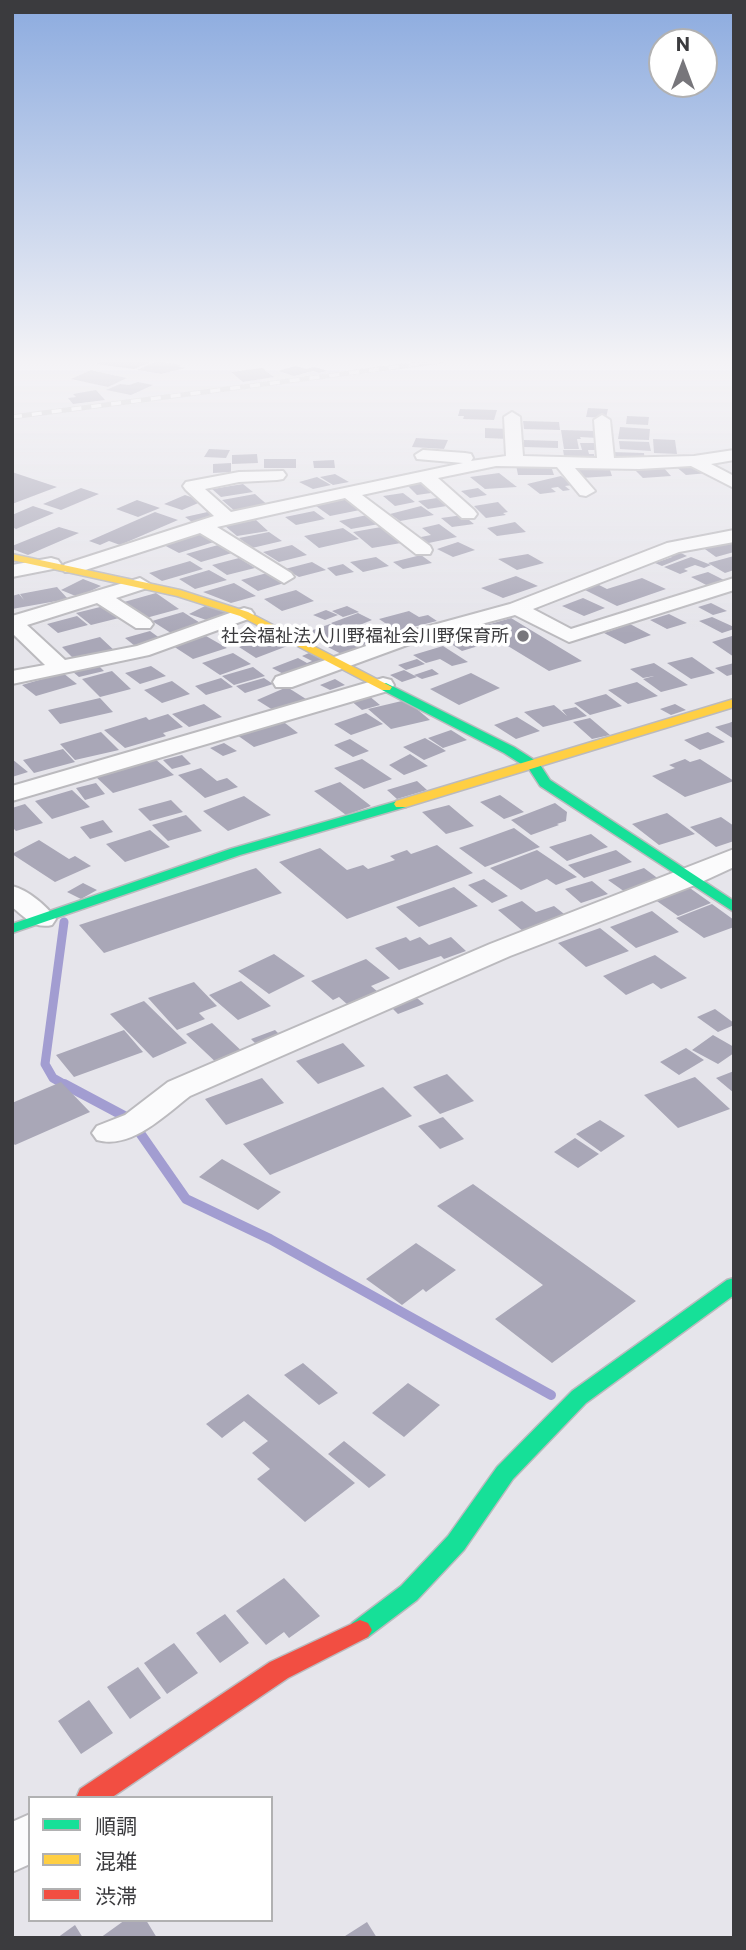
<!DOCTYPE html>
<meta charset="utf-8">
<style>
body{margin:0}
#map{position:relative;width:746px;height:1950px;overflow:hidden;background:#e6e5eb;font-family:Commissioner,"Noto Sans JP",sans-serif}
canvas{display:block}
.frame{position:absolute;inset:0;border:14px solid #3b3b3e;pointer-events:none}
.legend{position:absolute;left:28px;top:1796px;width:245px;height:126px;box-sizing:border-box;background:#fff;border:2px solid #b1b1b2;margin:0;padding:9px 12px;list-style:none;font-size:21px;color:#3b3b3e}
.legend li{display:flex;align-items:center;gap:14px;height:35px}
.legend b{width:35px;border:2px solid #b1b1b2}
.north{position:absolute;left:648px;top:28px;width:70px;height:70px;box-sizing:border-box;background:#fff;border:2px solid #b1b1b2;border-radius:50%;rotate:0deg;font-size:19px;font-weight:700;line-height:28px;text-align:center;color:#3b3b3e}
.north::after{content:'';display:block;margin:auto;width:24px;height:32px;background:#77767b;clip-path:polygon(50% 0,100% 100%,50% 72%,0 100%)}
</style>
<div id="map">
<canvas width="746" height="1950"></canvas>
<div class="frame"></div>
<ul class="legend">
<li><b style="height:9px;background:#16e098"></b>順調</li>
<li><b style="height:9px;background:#ffcf43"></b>混雑</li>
<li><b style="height:9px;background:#f24e42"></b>渋滞</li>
</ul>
<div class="north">N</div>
</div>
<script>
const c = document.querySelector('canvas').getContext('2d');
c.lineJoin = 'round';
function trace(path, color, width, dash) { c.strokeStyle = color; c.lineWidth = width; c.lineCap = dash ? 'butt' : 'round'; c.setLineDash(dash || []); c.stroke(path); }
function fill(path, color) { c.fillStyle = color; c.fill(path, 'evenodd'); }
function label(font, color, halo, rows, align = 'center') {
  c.font = font + ' Commissioner,"Noto Sans JP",sans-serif'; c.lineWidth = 7; c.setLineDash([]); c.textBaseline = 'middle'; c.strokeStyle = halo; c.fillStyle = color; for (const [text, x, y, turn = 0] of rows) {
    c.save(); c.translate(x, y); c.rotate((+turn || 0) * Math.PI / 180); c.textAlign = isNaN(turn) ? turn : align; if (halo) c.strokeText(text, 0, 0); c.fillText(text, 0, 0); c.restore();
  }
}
trace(new Path2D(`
 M64 922 45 1064 53 1078 67 1086`), '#a29dd1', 9);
trace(new Path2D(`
 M64 1084 126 1117
 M140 1133 186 1199 270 1239 551 1395`), '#a29dd1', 10);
fill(new Path2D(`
 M102 361H153L134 369 96 364Z
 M157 361 181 365 178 367 185 368 161 374 137 370Z
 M296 366 306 369 315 367 327 371 319 373 313 371 294 376 278 371Z
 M262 368 274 377 243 382 231 372Z
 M91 370 104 373 127 378 108 387 71 379Z
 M138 382 153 385 131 395 106 390 120 384 129 385Z
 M96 390 105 400 73 404 68 398 76 397 73 394Z
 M588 408 608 409 606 418 586 417Z
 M460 409 497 410 494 420 463 419 464 416H458Z
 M627 416 649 417 648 425 626 424Z
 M523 421 559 422 560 430 524 429Z
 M620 427 650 429 649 440 618 439Z
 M485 428 509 429V439L485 438Z
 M561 430 596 431 597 438 580 437 581 439H577L579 449H564Z
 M416 438 448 440 444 449 412 447Z
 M653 439 675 440 677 454 654 453Z
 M524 440 558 441V448L524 447Z
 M619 441 649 442 651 451 620 449Z
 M580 443H597L599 450H588L589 454H594L595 463 565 462 563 450H582Z
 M209 449 230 450 226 458 204 457Z
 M612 452 644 453 645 462 613 461Z
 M257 454 258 463 232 464V455Z
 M264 459H296V468H264Z
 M334 460 335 468H314L313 461Z
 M231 463V472L213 473V464Z
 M697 464 708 473 686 475 675 466Z
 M516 465H554L556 469H552L554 475H518Z
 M575 467H609L612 476 581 478Z
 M663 467 671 476 643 478 634 469Z
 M12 472 57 487 12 504Z
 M499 473 517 487 485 489 470 477Z
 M335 474 349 482 333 485 320 477Z
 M561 476 573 485 565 486 570 490 563 491 558 487 551 488 556 492 540 494 527 484Z
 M317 477 331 485 313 489 299 482Z
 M428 482 438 492 417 495 407 485Z
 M243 484 253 492 221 497 212 489Z
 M81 488 99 494 61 510 43 504Z
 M478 488 487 495 470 498 461 491Z
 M403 493 415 502 395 506 383 496Z
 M255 494 270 507 237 513 222 500Z
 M185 495 203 501 182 510 164 504Z
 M443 497 453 505 428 509 418 501Z
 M347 499 360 510 330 516 316 506Z
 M137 500 160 508 138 517 116 509Z
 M498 502 508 512 503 513 506 515 486 518 474 506Z
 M33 506 54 513 16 529 12 527V515Z
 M421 506 434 515 400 521 390 514Z
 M212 511 219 516 192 522 185 517Z
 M314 511 325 519 296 525 285 517Z
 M155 512 178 520 120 545 109 541 100 545 89 541Z
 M367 515 379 524 351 529 339 521Z
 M463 515 474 524 452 527 441 518Z
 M256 520 268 531 237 536 225 526Z
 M515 522 526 532 497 536 487 528Z
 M439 524 457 537 424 544 416 538 431 535 422 528Z
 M59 527 79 533 28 555 12 549V546Z
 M381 527 401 543 372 548 353 532Z
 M343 528 359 539 319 548 304 536Z
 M198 531 217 541 179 553 160 543Z
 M269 532 282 541 252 548 239 538Z
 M458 542 475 550 453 557 437 549Z
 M734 542V552L716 557 702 547Z
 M218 545 232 553 201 562 186 554Z
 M292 545 307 555 279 562 263 552Z
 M677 551 687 556 662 566 655 563 672 557 667 555Z
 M528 554 544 563 517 570 498 559Z
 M421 555 432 563 403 569 393 562Z
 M734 556V570L725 573 708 563Z
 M376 557 389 566 363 572 350 562Z
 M691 557 711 565 704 568 695 565 684 569 688 571 680 574 664 567Z
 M239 558 255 568 227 575 212 565Z
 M190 561 203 569 162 581 149 573Z
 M312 562 326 570 299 577 285 569Z
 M343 564 354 572 336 576 327 568Z
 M209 570 227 580 195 589 179 579Z
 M708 572 728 582 710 587 691 577Z
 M267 573 284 583 258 591 241 580Z
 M516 576 538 586 503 598 481 588Z
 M642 578 666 589 617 606 583 589 597 584 607 589Z
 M83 579 101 586 78 597 61 590Z
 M234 583 256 596 231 603 203 592Z
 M57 587 68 599 12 609V596L19 594 24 600 20 594Z
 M296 590 314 601 282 611 264 599Z
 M156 593 179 609 146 618 124 602Z
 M583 598 605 608 584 616 562 606Z
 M711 603 727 611 713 615 698 607Z
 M209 604 235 614 215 623 189 614Z
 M108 605 123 617 91 625 76 613Z
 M347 606 359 612 343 617 332 611Z
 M326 610 338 615 325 620 313 615Z
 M409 611 419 617 428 615 437 621 397 631 379 619Z
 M183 612 205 626 174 635 152 621Z
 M358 613 372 620 325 639 310 631 330 624 336 627 331 623Z
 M669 614 687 623 667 629 650 620Z
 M77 616 88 625 58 633 47 624Z
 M712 617 734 627V629L722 633 699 621Z
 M511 618 582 661 549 671 498 640 462 651 442 638Z
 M630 624 651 635 625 644 604 633Z
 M371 628 394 641 375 647 369 644 364 645 373 650 349 658 324 645 351 635 359 640 352 634Z
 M150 631 161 639 135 646 125 638Z
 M206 636 227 648 193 659 173 646Z
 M274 636 290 645 256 658 239 647 260 640 265 643 272 640 268 638Z
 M732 636 734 638V657L712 642Z
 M100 637 116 652 77 662 62 647Z
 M443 646 468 662 452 666 440 659 426 663 413 655Z
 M233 653 251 664 220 675 202 663Z
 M309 653 329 663 291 678 272 668 298 658 307 663 312 661 302 656Z
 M692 657 715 673 691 679 667 663Z
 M417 659 425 664 406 670 398 665Z
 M654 663 688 685 661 692 643 679 654 676 643 678 630 669Z
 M734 663V674L727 676 715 668Z
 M98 665 104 671 79 677 73 672Z
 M151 666 166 676 140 684 125 673Z
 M253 667 265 676 234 685 222 676Z
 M432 669 439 674 422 679 414 675Z
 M404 670 417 677 402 682 390 675Z
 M112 671 131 689 100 697 82 679Z
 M63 673 77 684 36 696 22 685Z
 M471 673 500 688 459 705 430 689Z
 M221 678 233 687 206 695 195 686Z
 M264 678 273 684 245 693 236 686Z
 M335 679 345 685 330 690 320 685Z
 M172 681 190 694 162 703 144 690Z
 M637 682 658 696 628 704 608 690Z
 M287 687 306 699 273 710 257 700Z
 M606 694 622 706 590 715 574 703Z
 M368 695 380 705 362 710 350 700Z
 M100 698 113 712 60 724 48 710Z
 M406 700 430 720 391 729 368 709Z
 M204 704 222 717 189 727 172 714Z
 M675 704 686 710 671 715 660 709Z
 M554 705 567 716 562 710 576 707 587 716 543 727 524 712Z
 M366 713 383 724 351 735 334 724Z
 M168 714 183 727 163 733 166 736 125 748 104 730 146 717 149 720Z
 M517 717 540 731 516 739 494 725Z
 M590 718 610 735 592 739 573 722Z
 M281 720 298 733 254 747 237 735Z
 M734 721V739L715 727 729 723Z
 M451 730 467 740 443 748 428 738Z
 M101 732 119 750 75 760 60 744Z
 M708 732 725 742 700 750 684 740Z
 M425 738 440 747 446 751 424 760 403 747Z
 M350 739 369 751 353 757 334 745Z
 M224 743 237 751 223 756 210 748Z
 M63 749 75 762 34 773 23 760Z
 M410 754 428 766 404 775 389 765Z
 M182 755 191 764 172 769 163 760Z
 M12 759 28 772 12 777Z
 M155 759 174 775 113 793 96 777Z
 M362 759 392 779 364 789 334 768Z
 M685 759 690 762 700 759 734 781 685 797 652 776 675 768 669 765Z
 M201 768 217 781 227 778 238 787 205 798 178 775Z
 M417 781 427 790 397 799 387 790Z
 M340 782 371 806 346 815 314 791Z
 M96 783 105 794 85 800 76 788Z
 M72 790 90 807 52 819 35 801Z
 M500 795 524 812 504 819 480 802Z
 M244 796 271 815 228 831 203 811Z
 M171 800 183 812 150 821 138 809Z
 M555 803 567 812 566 821 557 824 559 825 531 835 511 820Z
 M25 804 43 823 16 831 12 827V808Z
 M449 805 474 826 446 834 422 812Z
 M667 813 695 834 659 845 632 824Z
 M186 815 202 831 168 841 152 825Z
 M721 817 734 826V841L716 847 690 827Z
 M103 820 113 832 90 839 80 827Z
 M514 828 540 847 485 867 459 848Z
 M150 830 170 847 125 862 106 844Z
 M591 834 608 847 567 861 549 847Z
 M39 840 69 859 75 856 91 866 55 882 12 854Z
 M437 845 473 873 347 919 279 862 320 848 347 870 363 865 368 869 395 860 390 856 407 850 411 854Z
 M537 850 577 877 556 885 547 879 521 890 490 868Z
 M616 850 632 862 584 878 568 865Z
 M256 868 282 893 104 953 79 925Z
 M644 868 660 880 625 892 608 880Z
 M484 879 508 896 492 903 468 885Z
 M592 881 608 894 581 903 565 889Z
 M83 883 97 890 81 899 67 892Z
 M687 886 711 903 678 916 654 899Z
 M454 887 478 906 419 927 396 907Z
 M522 901 536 912 554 906 568 917 524 932 498 910Z
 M712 904 734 920V927L704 938 676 918Z
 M652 911 679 932 636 948 610 927Z
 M600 928 629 951 586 967 558 943Z
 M406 937 410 941 420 937 429 945 451 937 466 951 444 959 441 956 399 970 375 948Z
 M274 954 305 976 269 994 238 971Z
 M655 955 687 978 661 989 653 983 626 995 603 976Z
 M366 959 390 978 371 986 378 992 348 1005 339 997 333 1000 311 981Z
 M241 981 271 1006 238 1020 209 995Z
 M194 982 217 1006 199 1013 205 1019 177 1030 148 998Z
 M417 998 424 1004 398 1014 391 1007Z
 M144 1001 187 1043 153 1058 110 1014Z
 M715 1009 734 1023V1025L718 1032 697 1017Z
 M212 1023 247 1056 221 1067 186 1034Z
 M124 1030 143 1052 74 1077 56 1055Z
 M275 1030 286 1041 262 1050 251 1039Z
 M713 1035 734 1047V1053L718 1064 692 1050Z
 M343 1043 365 1066 318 1084 296 1061Z
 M686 1048 704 1060 679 1075 660 1062Z
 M734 1071V1093L716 1078Z
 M447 1074 474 1101 440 1114 413 1087Z
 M695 1077 730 1109 678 1128 644 1095Z
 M262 1078 284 1103 226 1125 205 1099Z
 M61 1082 90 1112 15 1145 12 1142V1103Z
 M383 1087 412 1116 270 1175 243 1144Z
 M443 1117 464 1139 440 1149 418 1126Z
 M600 1120 625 1136 601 1152 576 1134Z
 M575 1138 599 1154 578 1168 554 1152Z
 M222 1159 281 1192 258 1210 199 1177Z
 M473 1184 636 1301 552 1363 495 1319 543 1285 437 1206Z
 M416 1243 456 1270 426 1292 423 1289 402 1305 366 1279Z
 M303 1363 338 1393 319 1405 284 1375Z
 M408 1383 440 1405 404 1437 372 1413Z
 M248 1394 355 1483 305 1522 257 1479 270 1469 252 1453 268 1441 244 1421 222 1438 206 1424Z
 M344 1441 386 1475 369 1488 328 1454Z
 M284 1578 320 1616 289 1638 284 1632 266 1645 236 1611Z
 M225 1614 249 1643 220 1663 196 1633Z
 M174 1643 198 1673 167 1694 144 1663Z
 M138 1667 161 1698 130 1719 107 1687Z
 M89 1700 113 1733 81 1754 58 1721Z
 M125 1920H146L157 1938H100Z
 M367 1922 377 1938H342Z
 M75 1925 83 1938H57Z`), '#a9a7b7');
const street = new Path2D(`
 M512 412 520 417 523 456 597 458 594 420 602 415 610 420 614 458 694 456 734 450V460L711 464 734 476V488L691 466 639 469 575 468 595 491 586 496 580 495 557 467 496 466 438 478 474 510 477 514 474 518H462L421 482 362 495 430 546 432 550 430 554H416L345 498 217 527 291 573 294 577 284 583 200 533 79 572H65L62 568 65 564 214 516 186 490 183 486 186 482 239 472 283 471 286 475 283 479 277 480 239 482 205 489 231 512 463 463 417 459 415 455 423 450 465 453 471 454 473 458 471 461 506 456 504 417Z
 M734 530V542L679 552 533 609 571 629 734 578V590L569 642 515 615 418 641 292 687H276L273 682 276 677 404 633 510 604 667 543Z
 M51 558 58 560 61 564 58 568 12 577V565Z
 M140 578 150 584 147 588 116 598 150 620 153 624 150 628H136L97 603 27 625 65 660 137 646 244 608 251 610 254 614 251 618 149 655 12 684V671L45 665 12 633V616Z
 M383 678 391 680 394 685 391 690 12 801V786Z
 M734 849V867L695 885 510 956 190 1096C165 1115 131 1150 97 1140L92 1133 97 1126 125 1115 168 1082 490 944Z
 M12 886C28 890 47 906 56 919L52 925C34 929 26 918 12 907Z
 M30 1814V1864L12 1872V1822Z`);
const fast = new Path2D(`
 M386 683 514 747 539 763 550 780 734 901V912L540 786 529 769 504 753 382 690V684Z
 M401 800 408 804 406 807 240 855 12 933V924L230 849Z
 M734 1278V1295L586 1403 513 1479 464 1550 417 1600 368 1637 360 1640 352 1637 348 1630 352 1623 401 1586 448 1536 497 1467 572 1391 727 1280Z`);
const slow = new Path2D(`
 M12 554 180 590 248 612 392 687 390 690H382L240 616 177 596 12 560Z
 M734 699V707L406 807H396L394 804 396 801Z`);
const jam = new Path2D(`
 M360 1620 368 1623 372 1630 368 1637 288 1678 111 1798H76L80 1789 270 1662Z`);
trace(street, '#bbbabe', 4);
trace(fast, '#bbbabe', 3);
trace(slow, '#bbbabe', 3);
trace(jam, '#bbbabe', 3);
fill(street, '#fbfbfc');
fill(fast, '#16e098');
fill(slow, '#ffcf43');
fill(jam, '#f24e42');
const rail = new Path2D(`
 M12 417 442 361`);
trace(rail, '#cececf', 5);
trace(rail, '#fff', 3.5, [10]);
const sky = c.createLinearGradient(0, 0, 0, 634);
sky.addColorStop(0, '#8cabdf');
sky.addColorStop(0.57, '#f4f3f6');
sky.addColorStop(1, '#f4f3f600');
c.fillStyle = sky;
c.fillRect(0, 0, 746, 634);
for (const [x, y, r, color] of [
 [523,636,7,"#77767b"]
]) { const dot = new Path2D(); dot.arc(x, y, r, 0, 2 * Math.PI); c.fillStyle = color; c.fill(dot); trace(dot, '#fff', 2.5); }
label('18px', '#3b3b3e', '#fff', [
 ["社会福祉法人川野福祉会川野保育所",509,636]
], 'right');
</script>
